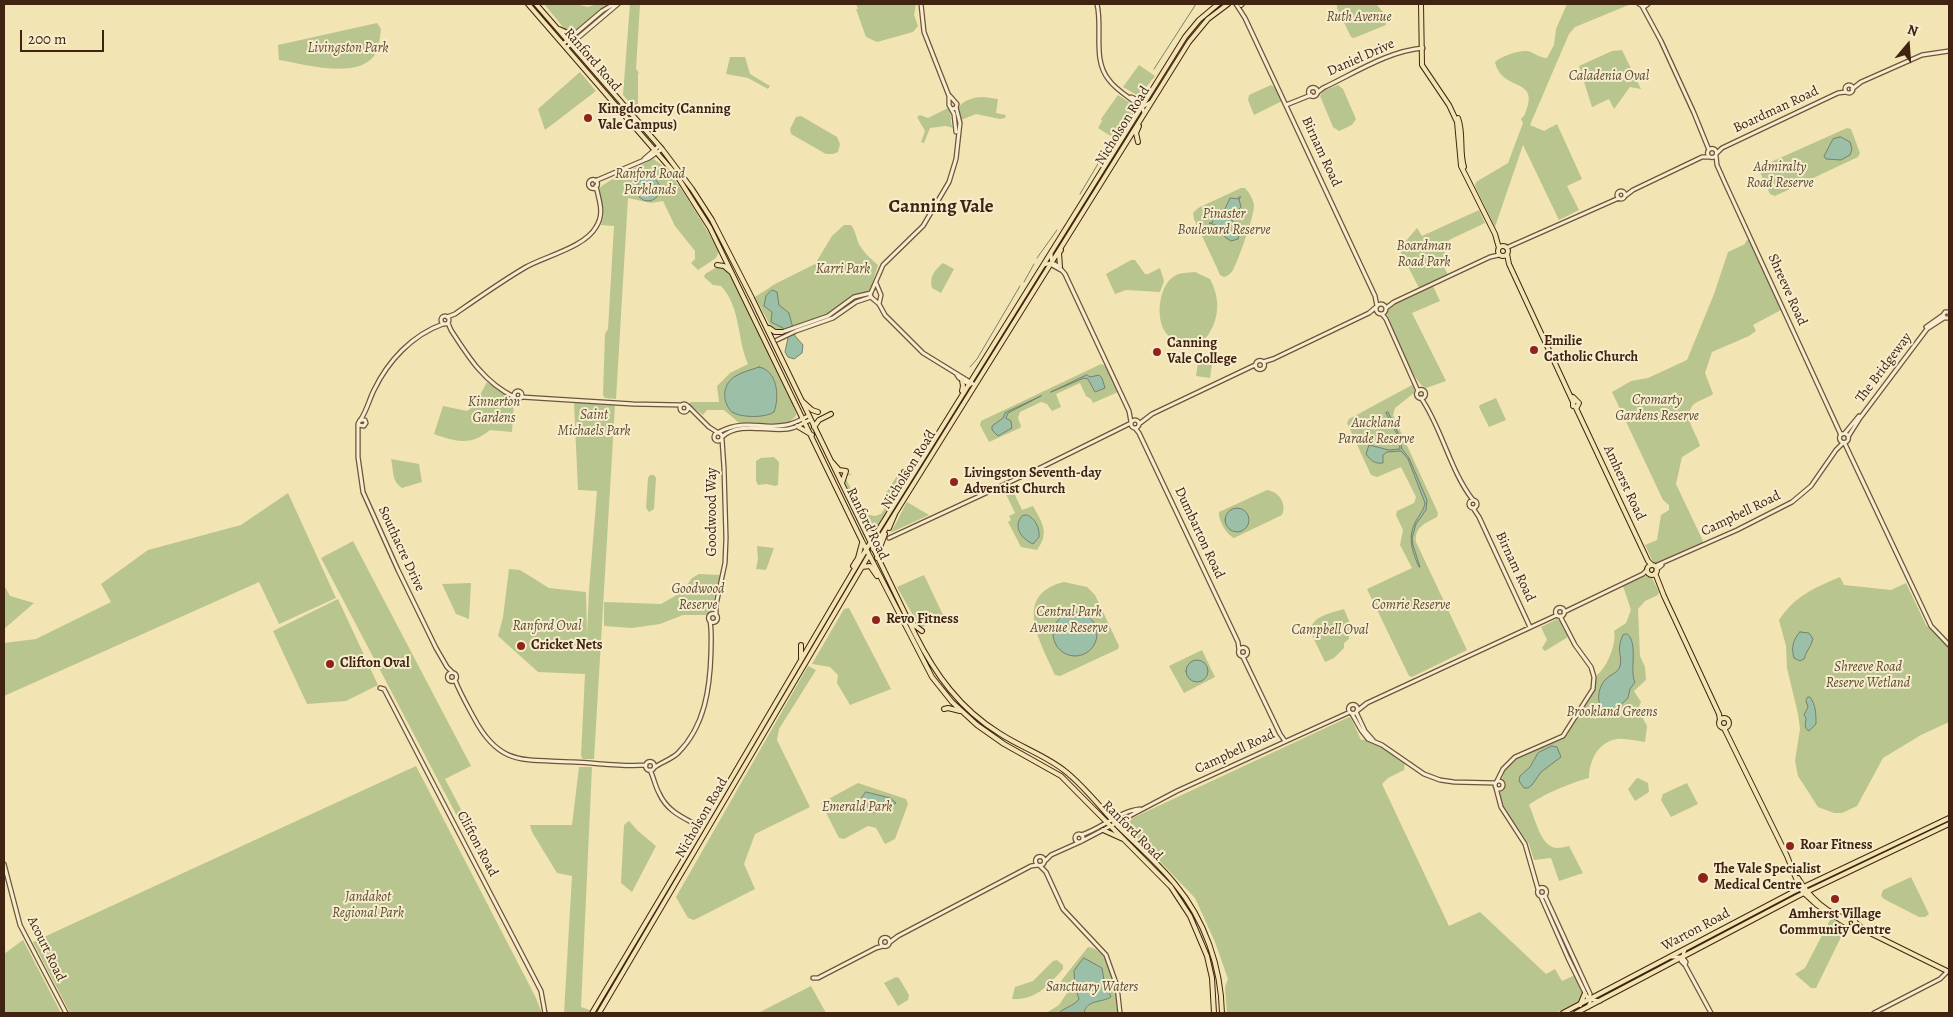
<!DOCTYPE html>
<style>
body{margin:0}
#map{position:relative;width:1953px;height:1017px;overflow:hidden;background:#f3e4b3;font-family:Alegreya,serif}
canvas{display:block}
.frame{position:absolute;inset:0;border:5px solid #402411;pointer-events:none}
.north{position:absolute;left:1883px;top:20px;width:50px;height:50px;-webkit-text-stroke:4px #f7edce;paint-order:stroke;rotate:18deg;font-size:14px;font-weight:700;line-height:20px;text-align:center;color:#402411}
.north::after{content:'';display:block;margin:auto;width:18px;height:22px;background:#402411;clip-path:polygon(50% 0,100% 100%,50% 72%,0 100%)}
.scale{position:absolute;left:20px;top:30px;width:84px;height:22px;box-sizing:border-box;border:2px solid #402411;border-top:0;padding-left:6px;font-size:15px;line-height:18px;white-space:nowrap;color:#402411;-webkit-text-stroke:4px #f7edce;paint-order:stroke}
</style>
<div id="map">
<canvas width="1953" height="1017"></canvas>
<div class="frame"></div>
<div class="north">N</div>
<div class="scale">200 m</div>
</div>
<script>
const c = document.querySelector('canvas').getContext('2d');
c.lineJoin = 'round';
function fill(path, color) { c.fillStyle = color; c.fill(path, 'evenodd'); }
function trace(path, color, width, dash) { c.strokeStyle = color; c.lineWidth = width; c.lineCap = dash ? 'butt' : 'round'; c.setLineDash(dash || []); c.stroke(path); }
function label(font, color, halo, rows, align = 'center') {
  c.font = font + ' Alegreya,serif'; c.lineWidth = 4; c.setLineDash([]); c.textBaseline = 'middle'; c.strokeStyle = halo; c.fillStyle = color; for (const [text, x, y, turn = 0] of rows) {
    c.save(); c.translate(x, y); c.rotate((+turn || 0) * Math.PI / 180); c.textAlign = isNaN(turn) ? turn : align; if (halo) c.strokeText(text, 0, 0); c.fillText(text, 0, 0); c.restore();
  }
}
fill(new Path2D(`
 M547 4H575L588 7 597 4H609L572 33 567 32 545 5Z
 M630 4H640L636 69 639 73 638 74V108L635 109 623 95Z
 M856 4H916L914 15 918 26 913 32 877 42 866 37 856 9H858Z
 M1337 4H1376L1385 14 1386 25 1354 38 1351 37 1337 8Z
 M1567 4H1631L1575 27 1569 34 1530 125 1544 131 1557 124 1582 179 1567 186 1579 210 1559 220 1523 145 1495 227 1475 186 1476 182 1508 163 1523 123 1521 119C1526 115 1526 110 1528 105 1535 79 1501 90 1495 62 1501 56 1519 50 1527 51 1534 52 1539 58 1547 58L1554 45 1556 29Z
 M377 23 381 29C380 36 379 47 376 53 360 81 304 64 279 60L278 45Z
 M1622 50 1641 89 1630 87 1614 109 1609 99 1592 107 1579 66 1612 51Z
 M730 57H745L750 74 770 86 768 89 748 78 726 74Z
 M1139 65 1155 76 1140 95 1135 94 1123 87Z
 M580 72 596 91 545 130 538 109Z
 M1271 85 1276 88 1282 101 1254 115 1248 100 1249 95Z
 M1338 85 1343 89 1356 119 1352 125 1339 131 1333 127 1320 96 1323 91Z
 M1118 95 1130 103 1133 111 1117 140 1098 128 1102 121 1101 119Z
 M984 97 998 99 996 113 1006 115 1005 118 1000 119 976 114 961 120 958 109C962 100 974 97 984 97Z
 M948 108C953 115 949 121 953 128L946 126 930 128 924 143 921 142 925 131 917 117 920 115 928 118Z
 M801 116 837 137 840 144 838 152 833 154H826L791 134 790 129 796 117Z
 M1847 128 1851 129 1860 153 1858 157 1775 196 1770 194 1760 172 1762 166Z
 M653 159C672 167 708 232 719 251L716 258 698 270 691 263 695 259V251L675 226 663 201 651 203 628 198 616 399 605 398 603 395 605 334 608 329 614 226 601 225C608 206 599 204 599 190 599 183 645 164 653 159Z
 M1241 188H1245C1249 192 1253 199 1254 205 1255 214 1238 261 1233 270 1230 274 1228 276 1224 277L1220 275 1217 268 1194 219 1193 213 1198 208Z
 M1479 210 1485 223 1449 240 1442 262 1448 275 1419 288 1399 249 1417 228 1422 236Z
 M844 225H851C855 230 856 237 859 244 864 253 871 259 878 265L870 290 854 296 830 314 815 320 787 329 780 331 771 327 755 297 775 284 815 264 832 236Z
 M1749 239 1781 310 1753 325 1756 331 1749 336 1712 352 1705 373 1713 394C1708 398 1698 400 1693 405 1682 418 1697 433 1700 446L1682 457 1676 484 1703 541 1702 543 1657 563 1653 562 1645 545 1657 540 1661 515 1669 510V505L1663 500 1612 392 1631 381 1648 378 1687 360 1714 294 1728 252 1745 244 1746 241Z
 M1131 260H1135L1145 274H1148L1160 268 1164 281 1160 292 1126 290 1115 294 1106 274Z
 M943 263 954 269 941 293 932 288C929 276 935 270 943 263Z
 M717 267 725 268 729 272 785 385 796 413V416L787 424 738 422 724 410H707L703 415 690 405V402H719L717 386 730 373 748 364C737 340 741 307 721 286L713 285 704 277 705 274Z
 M1195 272 1210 279C1218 294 1220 310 1213 326 1211 330 1208 337 1204 339 1192 348 1171 343 1164 330 1156 316 1159 287 1173 277 1179 272 1188 273 1195 272Z
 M1433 286 1440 301 1412 313 1446 381 1426 388C1412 383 1393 329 1387 314L1388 308 1393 305Z
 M1199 355 1213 357 1210 378 1196 376Z
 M1101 364 1106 366 1118 392 1093 403 1091 399 1086 396 1080 383 1056 394 1061 407 1052 411 1047 404 1041 402 1020 412 1018 418 1021 426 1020 428 989 442 980 425 981 421Z
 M487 382 513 399 514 403 512 432 490 430C471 446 456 442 434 434L443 406 467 411 474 406Z
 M1412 385 1414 387V393L1395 408 1393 415 1438 513 1437 517C1426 523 1414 527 1416 542L1467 650 1412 677 1409 676 1367 589 1412 568 1400 545 1403 530 1396 515 1397 511 1414 503 1416 497 1401 467 1377 477 1371 475 1347 423 1349 419Z
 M1496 398 1506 420 1489 427 1479 407 1480 405Z
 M574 402 615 405 594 759H583L581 756 585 674 538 672 498 636 503 617 509 569 520 570 549 588 586 592 587 635 589 590 597 491 578 490Z
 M774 457 779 462 778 485 775 486 767 484 758 485 756 481V461L761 458Z
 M391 459 419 464 422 482 402 488C391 480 394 471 391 459Z
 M847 473 852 474 845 477 864 514 875 516 881 514 892 497 886 493 897 476 901 475 904 479C898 490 880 531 869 532L843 478Z
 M650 475H654L656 478 654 509 649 512 646 508 648 478Z
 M1010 484 1022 510 1033 506C1042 523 1050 532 1037 550L1021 547 1008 522 1011 520 1009 516 1015 513 1003 488Z
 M1267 490C1279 492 1287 503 1282 515L1234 538C1226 534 1218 520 1219 512Z
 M288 493 336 598 279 624 259 582 4 696V643L36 639 111 602 101 584 148 550 241 525Z
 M907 502 929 515 890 533C897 523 901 512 907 502Z
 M353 541 471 766 445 779 484 853 478 856 321 558Z
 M757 546 774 548 766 570 756 569 758 559Z
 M699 574 720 575 710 615H683L660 624 632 628 604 626V602L661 604 682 592 692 578Z
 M924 575 944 617 920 628 897 587Z
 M1645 576 1652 578 1659 592 1658 595 1645 601 1638 609 1640 656 1645 667 1646 680 1634 691 1641 702 1638 709 1647 726 1645 742C1636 741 1625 738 1617 739 1598 742 1589 761 1589 778 1573 782 1541 795 1529 805 1535 817 1540 846 1556 848 1560 848 1565 847 1569 846L1583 873 1559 881 1551 858 1534 860 1529 844 1504 808 1499 797 1500 791 1505 786 1502 779 1505 770 1519 757 1563 739 1595 690 1597 675C1607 668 1617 642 1614 631L1626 623 1631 610 1623 586Z
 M1840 577 1844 585 1891 590 1906 583 1926 625 1949 648V722L1921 735 1883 758 1857 806 1842 813H1834L1818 807 1798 776 1795 761 1800 729 1798 714 1787 668 1786 646 1779 620C1795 596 1814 588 1840 577Z
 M1064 582 1087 587 1095 595 1119 646 1118 649 1060 676 1055 675C1041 643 1011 595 1064 582Z
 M471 583 469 619 456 614 442 584Z
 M4 585 10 596 34 603 4 629Z
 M338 599 378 685 346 701 307 704 273 631Z
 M849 608 891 689 850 705 837 683 838 675 830 667 812 664 844 609Z
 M1344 609 1352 628 1349 631V639L1344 643V648L1334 658 1325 662 1310 631C1312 616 1331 613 1344 609Z
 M1557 619 1560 621 1568 637 1545 651 1542 648 1547 640 1541 627Z
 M1202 650 1215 677 1184 693 1169 666Z
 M808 666 816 670 779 729 777 740 810 807 755 834 744 864 755 889 694 920 688 918 676 897Z
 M1349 717 1351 718 1361 740C1375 737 1395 754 1405 763L1404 770 1388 778 1382 784 1449 926 1480 912 1546 974 1555 969 1562 981 1575 975 1584 993C1580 1005 1567 1008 1557 1013H1556L1562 1010 1554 1013H1227L1225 987 1228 979 1215 942 1195 898 1125 825 1126 821Z
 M416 766 535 996 542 1013H70L33 942Z
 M579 767H592L581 1007 590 1010 588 1013H564L572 876 557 873 532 832 530 825H572Z
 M1638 778 1648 783 1649 792 1635 801 1628 789 1636 779Z
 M858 783 906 799 908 804 895 839 885 844 876 828 868 826 844 839 839 838 821 803Z
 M1687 783 1698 804 1671 817 1661 800 1663 794Z
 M629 821 638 831 656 846 632 892 621 883 624 825Z
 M1911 877 1929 914 1925 917H1919L1884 899 1881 896 1883 890Z
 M1831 918 1842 924 1843 933 1816 988H1811L1795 974 1805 968Z
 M23 940 61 1013H4V954Z
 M1088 947C1110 948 1120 996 1117 1013H1046L1059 1005 1069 990 1061 981Z
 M1057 960 1063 965V969C1048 986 1036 1000 1012 999L1015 987 1033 981 1053 961Z
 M896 977 899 978 909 995 908 1000 898 1006 884 983Z
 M811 986 826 1013H758Z`), '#b9c58e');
const water = new Path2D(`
 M1841 137 1850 142 1852 149 1850 155 1841 160 1826 159 1824 156 1833 139Z
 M636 189a12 12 0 1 1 24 0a12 12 0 1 1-24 0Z
 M1239 197H1241L1239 199 1241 207 1233 215 1231 219 1239 229 1242 228 1243 229 1240 230 1238 239 1231 241 1225 237C1224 228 1214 224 1209 223H1212L1214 217 1223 213 1230 198 1239 199Z
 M772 290 777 292 779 305 789 313 795 336 803 345 802 353 794 359 788 357 785 352 788 338 783 328 771 322 772 312 764 306 766 296Z
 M759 367C777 370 780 396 774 412 766 418 741 418 732 412 722 403 722 385 734 377 741 372 751 370 759 367Z
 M1087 375 1090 377 1099 375 1102 378 1105 388 1095 392 1088 379 1084 378 1051 392Z
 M1041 396 1008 413 1006 418 1011 421 1012 428 998 436 992 430V426L1003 418 1005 413Z
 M1388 412 1399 435 1402 449 1409 458 1427 500 1426 510 1416 524 1412 538 1413 545 1420 567H1419C1412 551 1407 537 1416 521 1419 515 1424 510 1425 503L1408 459 1401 451 1387 452 1383 455V463C1375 464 1371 461 1366 454L1369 445 1389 450 1400 449 1398 436 1386 413Z
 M1225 520a12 12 0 1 1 24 0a12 12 0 1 1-24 0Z
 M1027 515C1035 518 1040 528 1039 537L1033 544C1022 539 1012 527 1022 516Z
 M1053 634a22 22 0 1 1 44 0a22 22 0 1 1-44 0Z
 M1800 632 1809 633 1813 639C1811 647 1806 651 1804 659L1800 661 1794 658C1791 648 1793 639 1800 632Z
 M1627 634C1639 642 1629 672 1635 682L1630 689 1628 698 1613 712 1607 714C1595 706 1597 688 1606 679 1611 674 1618 673 1620 666 1623 654 1615 652 1623 635Z
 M1186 671a11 11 0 1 1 22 0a11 11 0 1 1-22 0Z
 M1808 697H1810C1816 705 1816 715 1816 724L1809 731C1803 728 1806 723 1806 718L1804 715 1808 707 1806 701Z
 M1552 746 1557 747 1561 757 1541 772 1532 785 1528 788H1524L1519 781 1520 776 1530 767 1538 753Z
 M866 792 890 798 896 803 875 813 872 811 869 812 865 810 861 799Z
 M1084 958 1102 968 1104 980 1111 997C1102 1003 1087 999 1084 1013H1059C1065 1007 1074 1006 1079 999L1075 987 1074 971Z`);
fill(water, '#9cbfa8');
trace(water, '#77816c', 1);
trace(new Path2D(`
 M1154 69 1196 4
 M1080 194 1114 137
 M1037 258 1057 230
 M1024 282 1034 264
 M970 367 977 359 1020 286`), '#77816c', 1);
const minor = new Path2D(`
 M921 4 924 32 949 96V105L954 114 956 132
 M1097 4C1103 28 1092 60 1109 80 1116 90 1129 97 1139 105L1144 106 1151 102
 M1236 4 1245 18 1375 296 1377 306
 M1639 4 1644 7 1648 4
 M1642 6 1661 41 1694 113 1709 150
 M563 44 602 11 614 4
 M566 48 618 4
 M1845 89a4 4 0 1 1 8 0a4 4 0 1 1-8 0Z
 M1308.5 92a4.5 4.5 0 1 1 9 0a4.5 4.5 0 1 1-9 0Z
 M1852 89 1861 82 1922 55 1949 51
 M1318 92 1323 88C1355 73 1388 51 1423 48
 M950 96 957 104 956 108 952 109
 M1131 97 1141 101 1144 113
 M1286 105 1311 95
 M956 107 960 123 956 159 949 182 923 226 883 265 870 295 872 298 879 304 885 315 923 353 975 385
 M1707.5 153a4.5 4.5 0 1 1 9 0a4.5 4.5 0 1 1-9 0Z
 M1717 153 1722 148 1838 93 1846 92
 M1716 156 1717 165 1725 183 1841 435
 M644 159 659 146
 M588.5 184a4.5 4.5 0 1 1 9 0a4.5 4.5 0 1 1-9 0Z
 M595 181 649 158 662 149
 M1617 195a4 4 0 1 1 8 0a4 4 0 1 1-8 0Z
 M1625 196 1633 190 1702 157H1710
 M1506 248 1619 198
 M1051 254 1052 265 1061 270
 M1044 265C1055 260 1058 266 1065 274L1129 411 1131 422
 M876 283 881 295 879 304
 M1376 309a5 5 0 1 1 10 0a5 5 0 1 1-10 0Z
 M1386 308 1394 302 1490 257 1499 255
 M1949 312H1945L1943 315 1945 318H1949
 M1382 314 1386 319 1418 391
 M441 320a4 4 0 1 1 8 0a4 4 0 1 1-8 0Z
 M447 317 455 314C478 298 502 281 526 267 546 256 585 247 596 227 605 213 599 201 596 186
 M448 323 451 330C469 358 484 382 514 397
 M1926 327 1943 315
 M782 332 828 316 854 297 871 293
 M777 340 796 331 833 318 856 302 871 297
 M1255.5 365a4.5 4.5 0 1 1 9 0a4.5 4.5 0 1 1-9 0Z
 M1263 362 1273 359 1369 313 1376 307
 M957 375 959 378 970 385
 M1416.5 394a4.5 4.5 0 1 1 9 0a4.5 4.5 0 1 1-9 0Z
 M514 395a4 4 0 1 1 8 0a4 4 0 1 1-8 0Z
 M521 397 633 404 681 405
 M1421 398C1442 428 1450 471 1473 500
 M680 408a4 4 0 1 1 8 0a4 4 0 1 1-8 0Z
 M688 406 709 427 717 432
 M361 419C367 410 369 400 374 390 388 361 412 335 443 324
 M1131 424a4 4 0 1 1 8 0a4 4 0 1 1-8 0Z
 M1139 424 1152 414 1255 365
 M359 425 364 426 366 423 365 420H360L358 424V457L363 492 398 570 436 648 447 667 452 672
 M1135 428 1139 433 1238 642 1239 650
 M719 432C747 418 761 430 786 425 794 424 802 419 808 416
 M714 437a4 4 0 1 1 8 0a4 4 0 1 1-8 0Z
 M1845 433 1859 416
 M1839.5 438a4.5 4.5 0 1 1 9 0a4.5 4.5 0 1 1-9 0Z
 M722 437C739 421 767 432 788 429 796 428 803 423 810 420
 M1848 437 1860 418 1927 329 1944 318
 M1845 444 1931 626 1949 645
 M1469 504a4 4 0 1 1 8 0a4 4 0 1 1-8 0Z
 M1473 508 1479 517 1530 627
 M889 538 1042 467 1131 423
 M1655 566 1737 530 1792 502 1811 486 1836 450 1843 443
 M1656 570 1662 565
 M1555.5 612a4.5 4.5 0 1 1 9 0a4.5 4.5 0 1 1-9 0Z
 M1564 612 1643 574 1647 570
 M708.5 618a4.5 4.5 0 1 1 9 0a4.5 4.5 0 1 1-9 0Z
 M716 615V605L725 563 726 538 724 468 722 439
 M1238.5 652a4.5 4.5 0 1 1 9 0a4.5 4.5 0 1 1-9 0Z
 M1243 657 1280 734 1285 741
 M447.5 677a4.5 4.5 0 1 1 9 0a4.5 4.5 0 1 1-9 0Z
 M455 680C460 693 467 705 474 718 500 767 524 759 574 762 598 763 622 767 646 765
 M380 688 384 689 541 991 545 1013
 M1348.5 709a4.5 4.5 0 1 1 9 0a4.5 4.5 0 1 1-9 0Z
 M1357 711 1367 703 1557 615
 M1356 712 1365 731 1373 740
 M1352 714 1361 730 1368 739 1382 745 1424 774 1440 780 1454 782 1495 783
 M645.5 766a4.5 4.5 0 1 1 9 0a4.5 4.5 0 1 1-9 0Z
 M655 767C662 762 672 759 678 753 705 726 710 688 711 652 711 642 712 631 710 621
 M650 770C654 778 655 786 659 793 668 813 685 818 702 828
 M1495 785a4 4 0 1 1 8 0a4 4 0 1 1-8 0Z
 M1497 781 1503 769 1515 757 1563 736 1593 689 1594 677 1591 667 1575 645 1560 616
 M1496 788 1501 807 1525 844 1538 889
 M1075 838a4 4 0 1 1 8 0a4 4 0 1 1-8 0Z
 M1081 835C1101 829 1119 811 1140 809
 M1082 841 1177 791 1350 712
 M1035.5 861a4.5 4.5 0 1 1 9 0a4.5 4.5 0 1 1-9 0Z
 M1045 861 1051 855 1080 842
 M4 864 20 925 66 1013
 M1040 866 1046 872 1063 909 1106 955 1117 986 1120 1013
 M1537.5 892a4.5 4.5 0 1 1 9 0a4.5 4.5 0 1 1-9 0Z
 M1545 896 1590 994V1003L1588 1007
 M1541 897 1568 958 1588 999 1600 1001
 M880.5 942a4.5 4.5 0 1 1 9 0a4.5 4.5 0 1 1-9 0Z
 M890 942 898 936 1031 866 1038 865
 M1685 949 1681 961 1685 965 1711 1013
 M1672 957H1682L1686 962 1685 965
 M813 978H818L876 948 883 946
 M1874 1013 1940 979 1948 971`);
const major = new Path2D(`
 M528 4 677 176 710 228 862 541 932 677 952 702 977 725 1004 744 1061 776 1171 887 1190 916 1207 956 1212 978 1214 1013
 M536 4 662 149 692 189 712 220 752 298 915 634C935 674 960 709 999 733 1020 747 1045 755 1065 771 1084 786 1100 807 1117 825 1136 844 1158 863 1175 884 1205 920 1221 967 1222 1013
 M1421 4 1422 65 1449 105 1457 122 1461 166 1495 234 1499 248
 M1241 5 1242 4
 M559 29 574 36
 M1135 117 1136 103
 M1458 118C1464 133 1459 151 1464 167
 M1138 142 1136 133 1139 126
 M1498 251a5 5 0 1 1 10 0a5 5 0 1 1-10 0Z
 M1507 254 1509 264 1573 402
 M717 265 724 266 731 272
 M1060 267 1059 253 1061 250
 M769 328 775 332H782
 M962 391 963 386 962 380
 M1573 397 1579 403 1577 407 1573 406V402L1576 401
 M802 401 812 410 818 412
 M1576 408 1648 561 1652 565
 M797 426 812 435
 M814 427 819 420 831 414
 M927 434 929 438 928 445
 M832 462 839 470 846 471 842 483
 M904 472 906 479 904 484
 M864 526 869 533H876
 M889 528 895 514
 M873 549 1189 42 1208 19 1228 4
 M877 558 879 550 885 534
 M1647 570a5 5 0 1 1 10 0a5 5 0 1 1-10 0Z
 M853 566 858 558 862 543
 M862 567 870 566 877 576
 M1655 573 1664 596 1719 714 1720 720
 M909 621 922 631
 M801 658V645
 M944 709 948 708 960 711
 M1719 723a5 5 0 1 1 10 0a5 5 0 1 1-10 0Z
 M1724 728 1787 856 1799 886 1804 893 1817 905 1847 924
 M1105 810 1121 816
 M1103 830 1123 839
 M693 842 694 828
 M1798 878C1808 896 1828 915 1849 919
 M1846.5 923a4.5 4.5 0 1 1 9 0a4.5 4.5 0 1 1-9 0Z
 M1855 922 1864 930 1949 972
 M1580 1005 1585 993
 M592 1013 701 830 864 553 1185 37 1199 20 1218 4
 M599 1013 869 555
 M1563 1013 1793 892 1949 818
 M1576 1013 1798 896 1949 824`);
trace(minor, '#6d543a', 5.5);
trace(major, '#402411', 6);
trace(minor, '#f7edce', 3);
trace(major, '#f3e4b3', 4);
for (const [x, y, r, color] of [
 [588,118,5,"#8f2418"],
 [1534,350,5,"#8f2418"],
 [1157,352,5,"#8f2418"],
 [954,482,5,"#8f2418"],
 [876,620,5,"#8f2418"],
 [521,646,5,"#8f2418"],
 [330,664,5,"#8f2418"],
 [1790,846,5,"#8f2418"],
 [1703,878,6,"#8f2418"],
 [1835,899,5,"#8f2418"]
]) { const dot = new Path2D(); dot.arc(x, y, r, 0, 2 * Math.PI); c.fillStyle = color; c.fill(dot); trace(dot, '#f7edce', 2); }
label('italic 14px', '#5e4c30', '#f7edce', [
 ["Ruth Avenue",1359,18],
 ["Livingston Park",348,49],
 ["Caladenia Oval",1609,77],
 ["Admiralty",1780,168],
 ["Road Reserve",1780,184],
 ["Ranford Road",650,175],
 ["Parklands",650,191],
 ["Pinaster",1224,215],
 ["Boulevard Reserve",1224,231],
 ["Boardman",1424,247],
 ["Road Park",1424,263],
 ["Karri Park",843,270],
 ["Cromarty",1657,401],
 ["Gardens Reserve",1657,417],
 ["Kinnerton",494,403],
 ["Gardens",494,419],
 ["Saint",594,416],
 ["Michaels Park",594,432],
 ["Auckland",1376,424],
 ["Parade Reserve",1376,440],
 ["Goodwood",698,590],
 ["Reserve",698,606],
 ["Comrie Reserve",1411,606],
 ["Central Park",1069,613],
 ["Avenue Reserve",1069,629],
 ["Ranford Oval",547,627],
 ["Campbell Oval",1330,631],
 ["Shreeve Road",1868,668],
 ["Reserve Wetland",1868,684],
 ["Brookland Greens",1612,713],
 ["Emerald Park",857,808],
 ["Jandakot",368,898],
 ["Regional Park",368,914],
 ["Sanctuary Waters",1092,988]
]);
label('14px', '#402411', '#f7edce', [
 ["Daniel Drive",1361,58,-24],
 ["Ranford Road",592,60,49],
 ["Boardman Road",1776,110,-25],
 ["Nicholson Road",1123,126,-58],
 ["Birnam Road",1321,152,65],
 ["Shreeve Road",1787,290,66],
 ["The Bridgeway",1884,368,-53],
 ["Nicholson Road",909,470,-58],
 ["Amherst Road",1624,483,65],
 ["Goodwood Way",713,512,-90],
 ["Campbell Road",1741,514,-26],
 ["Ranford Road",867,524,64],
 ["Dumbarton Road",1199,533,65],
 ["Southacre Drive",401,549,65],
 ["Birnam Road",1515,567,65],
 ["Campbell Road",1235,752,-25],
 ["Nicholson Road",702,818,-60],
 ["Ranford Road",1132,831,45],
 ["Clifton Road",477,844,62],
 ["Warton Road",1696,930,-28],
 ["Acourt Road",46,949,64]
]);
label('bold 14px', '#402411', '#f7edce', [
 ["Kingdomcity (Canning",598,110],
 ["Vale Campus)",598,126],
 ["Emilie",1544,342],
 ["Catholic Church",1544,358],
 ["Canning",1167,344],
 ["Vale College",1167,360],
 ["Livingston Seventh-day",964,474],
 ["Adventist Church",964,490],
 ["Revo Fitness",886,620],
 ["Cricket Nets",531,646],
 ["Clifton Oval",340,664],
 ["Roar Fitness",1800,846],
 ["The Vale Specialist",1714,870],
 ["Medical Centre",1714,886],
 ["Amherst Village",1835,915,"center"],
 ["Community Centre",1835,931,"center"]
], 'left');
label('bold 19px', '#402411', '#f7edce', [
 ["Canning Vale",941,207]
]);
</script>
